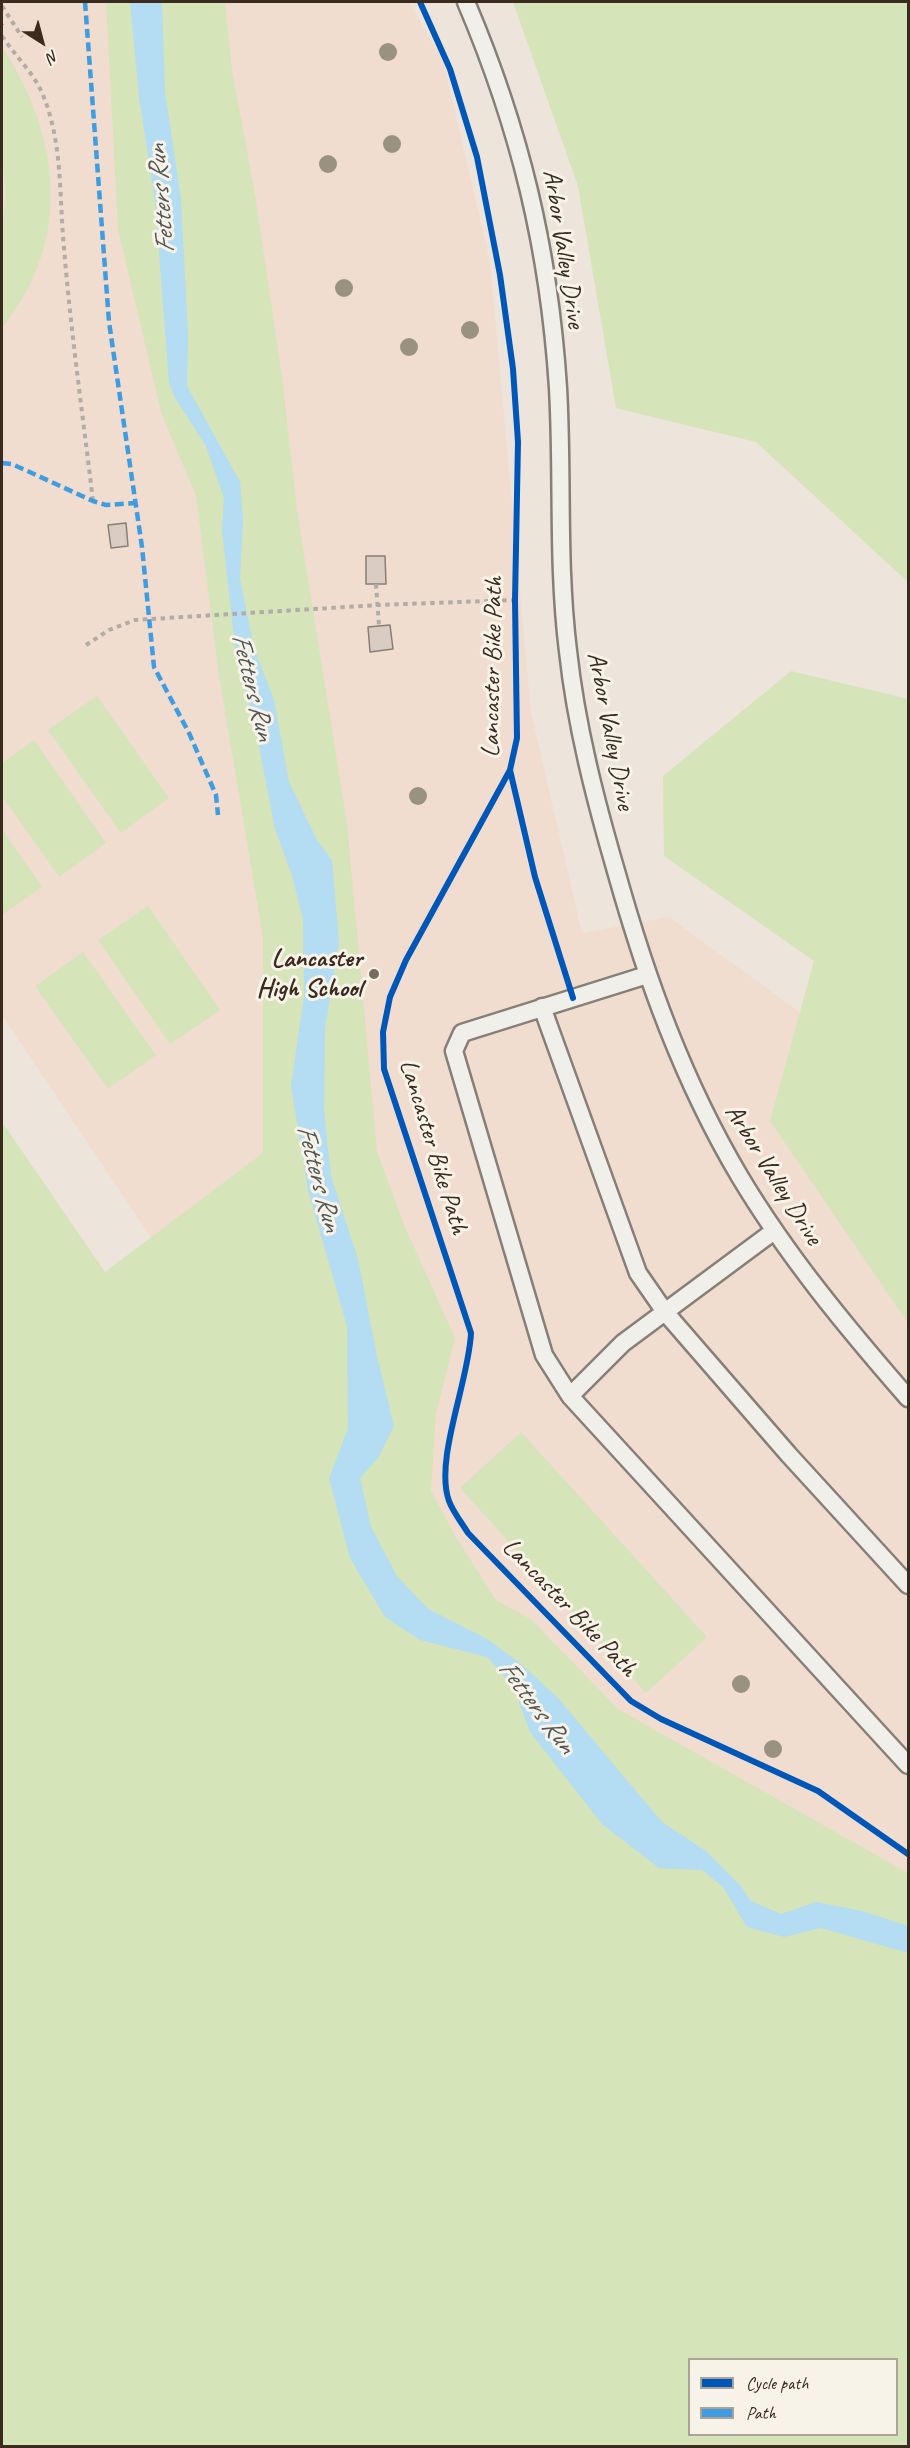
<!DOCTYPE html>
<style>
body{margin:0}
#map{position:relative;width:910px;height:2448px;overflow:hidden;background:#ede4db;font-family:Caveat,sans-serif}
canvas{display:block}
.frame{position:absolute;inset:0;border:3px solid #3b2a1e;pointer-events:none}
.legend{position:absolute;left:688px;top:2358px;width:210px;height:78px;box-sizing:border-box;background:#f7f3e8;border:2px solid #aca397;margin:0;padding:8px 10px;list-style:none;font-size:18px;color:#3b2a1e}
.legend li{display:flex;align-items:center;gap:12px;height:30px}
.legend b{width:30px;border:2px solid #aca397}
.north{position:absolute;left:12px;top:12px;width:60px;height:60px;-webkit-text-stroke:4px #f7f3e8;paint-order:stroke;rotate:144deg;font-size:16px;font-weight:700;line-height:24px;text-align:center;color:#3b2a1e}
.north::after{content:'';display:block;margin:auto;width:21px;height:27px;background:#3b2a1e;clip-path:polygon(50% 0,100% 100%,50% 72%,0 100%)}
</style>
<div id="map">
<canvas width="910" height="2448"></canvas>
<div class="frame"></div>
<ul class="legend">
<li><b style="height:8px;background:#0057b8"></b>Cycle path</li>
<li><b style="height:8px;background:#3f9ce0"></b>Path</li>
</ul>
<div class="north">N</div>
</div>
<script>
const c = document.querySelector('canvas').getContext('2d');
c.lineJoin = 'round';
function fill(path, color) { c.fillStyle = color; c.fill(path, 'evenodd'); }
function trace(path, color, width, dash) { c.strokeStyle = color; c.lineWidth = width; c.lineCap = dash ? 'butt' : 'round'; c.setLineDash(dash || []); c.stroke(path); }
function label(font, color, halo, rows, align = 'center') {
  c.font = font + ' Caveat,sans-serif'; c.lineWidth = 6; c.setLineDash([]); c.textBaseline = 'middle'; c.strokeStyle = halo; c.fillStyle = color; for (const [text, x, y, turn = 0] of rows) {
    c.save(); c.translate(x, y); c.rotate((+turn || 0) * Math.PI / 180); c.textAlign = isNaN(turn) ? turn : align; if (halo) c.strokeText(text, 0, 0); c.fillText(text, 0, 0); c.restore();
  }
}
fill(new Path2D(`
 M2 2H409L443 61 490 261 531 712 582 933 669 917 908 1091V1965L295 1453 2 1015Z`), '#f1ddcf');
fill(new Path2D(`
 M106 2H225L232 70 256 200 282 377 297 510 347 823 377 1151 404 1225 455 1338 436 1413 431 1491 454 1534 496 1600 532 1620 618 1709 908 1873V2446H2V1122L105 1272 263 1153V937L219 676 196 496 161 412 118 229ZM690 2360H896V2434H690Z
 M513 2H908V582L756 442 616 408 578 186Z
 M2 47C61 136 73 240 2 328V228L6 196 2 149Z
 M791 671 908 699V1323L770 1121 814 961 664 856 663 776Z
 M97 696 169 798 121 833 48 730Z
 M34 740 106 843 59 877 2 796V763Z
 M2 829 42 887 2 915Z
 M148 906 220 1010 170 1044 98 940Z
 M83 952 156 1055 108 1089 35 986Z
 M521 1432 707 1637 646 1693 460 1488Z`), '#d5e4b9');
fill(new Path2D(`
 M130 2H162L165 92 181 199 188 335 187 386 240 482 243 521 240 579 254 648 274 700 289 782 317 840 332 860 339 943 325 1029 324 1111 331 1176 358 1259 377 1356 394 1426 378 1458 360 1478 371 1527 397 1576 427 1608 487 1639 520 1663 558 1698 662 1822 706 1851 740 1885 751 1901 781 1914 816 1902 862 1911 908 1926V1953L821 1928 784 1937 747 1927 723 1887 702 1870 659 1868 602 1824 530 1732 513 1686 487 1657 420 1640 385 1617 350 1558 329 1478 348 1429 347 1326 308 1190 291 1086 304 996 303 920 292 875 275 829 255 726 236 655 222 531 224 498 205 444 175 398 169 382 155 201 139 97Z`), '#b4dcf2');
const building = new Path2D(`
 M126 523 128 546 111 548 108 525Z
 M366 556H385L386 584H366Z
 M390 625 393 649 370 652 368 627Z`);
fill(building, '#daccc3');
trace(building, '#867f78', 1.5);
const service = new Path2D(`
 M466 2C520 129 549 249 558 388 563 475 557 563 568 651 576 725 595 799 616 871 646 978 683 1081 740 1177 788 1257 847 1328 908 1398
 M647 975 462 1033 454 1051 544 1355 570 1396 908 1765
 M542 1007 638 1273 665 1312 789 1455 908 1585
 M570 1396 623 1343 774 1231`);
trace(service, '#867f78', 21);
trace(new Path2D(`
 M2 6 22 37
 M2 24V25
 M2 36C15 56 34 73 43 95 63 144 59 196 64 248 71 333 83 417 93 501
 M376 584 379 626
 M86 645 109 630 135 620 378 605 515 600`), '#b0aca7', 4, [4.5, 4.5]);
trace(service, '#f1efea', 16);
trace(new Path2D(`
 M85 2 109 322 142 547 154 667 189 733 216 795 218 815
 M2 463 12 464 93 501 106 505 136 503`), '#3f9ce0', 4.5, [9, 4.5]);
trace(new Path2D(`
 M420 2 450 69 477 157 500 275 513 369 518 442 515 600 517 738 510 770 406 960 390 997 383 1032 384 1069 471 1333C469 1381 434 1460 449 1501 453 1512 462 1523 468 1533L631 1701 661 1719 818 1791 908 1854
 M510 770 535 877 573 998`), '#0057b8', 6);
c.fillStyle = '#9a9281';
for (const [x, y] of [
 [388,52],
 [392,144],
 [328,164],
 [344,288],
 [470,330],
 [409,347],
 [418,796],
 [741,1684],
 [773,1749]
]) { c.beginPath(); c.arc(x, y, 9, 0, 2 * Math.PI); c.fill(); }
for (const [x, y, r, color] of [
 [374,974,6,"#796b60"]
]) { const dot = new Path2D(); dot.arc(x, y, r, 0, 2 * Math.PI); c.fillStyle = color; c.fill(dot); trace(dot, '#f7f3e8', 2); }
label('26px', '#3b2a1e', '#f7f3e8', [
 ["Arbor Valley Drive",563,249,81],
 ["Lancaster Bike Path",493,667,-89],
 ["Arbor Valley Drive",610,731,79],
 ["Lancaster Bike Path",433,1147,73],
 ["Arbor Valley Drive",773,1175,58],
 ["Lancaster Bike Path",569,1608,46]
]);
label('bold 26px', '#3b2a1e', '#f7f3e8', [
 ["Lancaster",362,959],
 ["High School",362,989]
], 'right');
label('italic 27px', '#535656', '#f7f3e8', [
 ["Fetters Run",162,199,-95],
 ["Fetters Run",252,687,76],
 ["Fetters Run",318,1178,75],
 ["Fetters Run",536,1707,53]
]);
</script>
